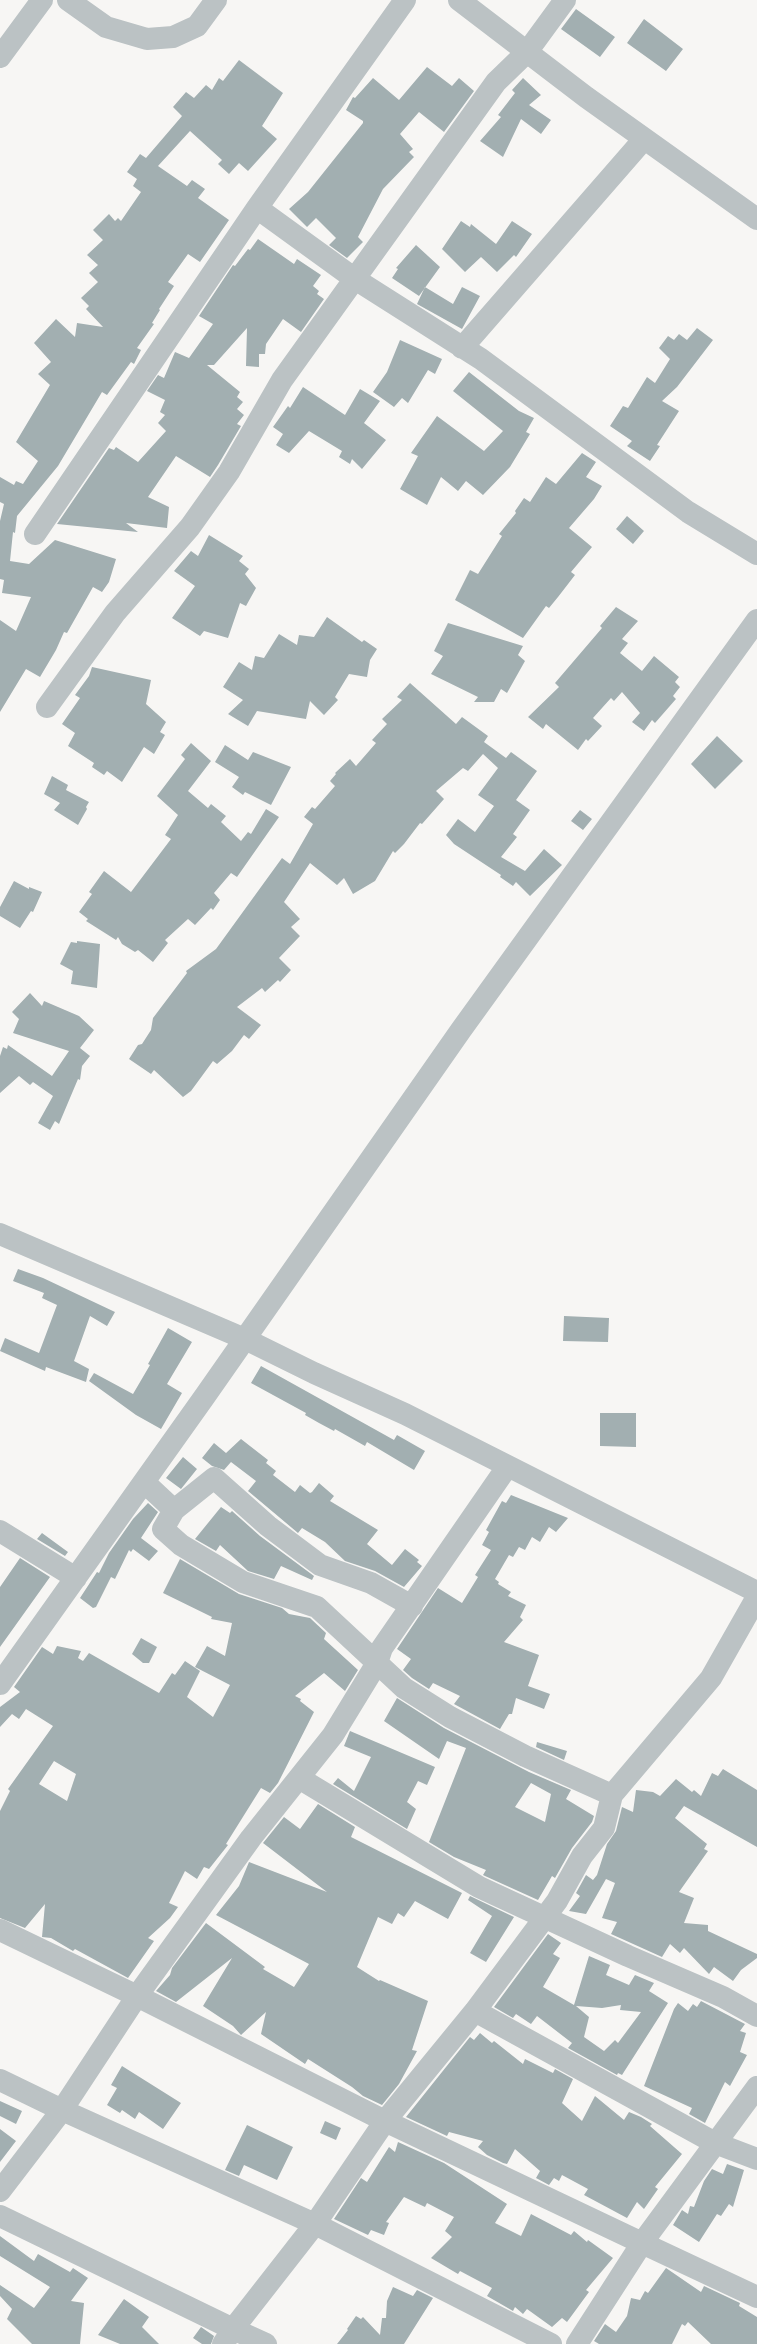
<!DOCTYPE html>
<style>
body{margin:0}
canvas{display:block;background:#f7f6f4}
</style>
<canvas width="757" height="2344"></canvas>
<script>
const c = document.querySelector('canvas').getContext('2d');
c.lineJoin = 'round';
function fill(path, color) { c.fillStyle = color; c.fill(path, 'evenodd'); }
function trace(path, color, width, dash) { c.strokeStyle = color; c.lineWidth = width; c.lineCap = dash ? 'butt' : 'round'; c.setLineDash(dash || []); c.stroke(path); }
fill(new Path2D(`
 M576 9 615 37 600 57 561 29Z
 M644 19 683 49 666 71 627 43Z
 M239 60 283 93 262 126 277 139 248 171 239 163 229 174 218 164 222 160 190 131 158 166 187 186 192 180 205 189 198 198 229 220 200 262 188 254 168 282 174 286 159 309 160 310 152 323 154 324 137 348 141 350 134 364 131 362 107 395 102 392 58 466 17 516 15 533 13 532 10 561 29 564 55 540 116 559 109 582 102 592 93 587 67 633 64 632 56 650 40 677 26 669 0 712V620L16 631 31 597 2 593 4 580 0 579V521L4 504 0 502V477L14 485 16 481 23 484 38 461 16 442 50 385 38 374 51 362 34 343 56 319 75 337 77 323 103 327 86 309 89 306 81 298 98 282 89 273 98 265 87 255 103 240 93 230 109 214 115 221 118 218 121 221 141 192 133 186 137 179 127 172 140 154 146 158 182 116 173 107 186 92 194 98 206 85 212 90 219 78 223 81Z
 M427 67 452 86 459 78 474 91 444 132 419 112 400 134 413 149 409 152 414 157 383 189 358 237 363 242 347 258 329 245 336 238 316 218 307 227 289 209 308 192 363 123V121L346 110 353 97 355 98 373 78 399 100Z
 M523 78 541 95 529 105 551 120 541 134 521 119 503 157 480 141 501 117 498 115 515 93 512 90Z
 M461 221 470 227 471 224 496 244 512 221 532 234 516 257 514 255 497 272 481 257 465 272 442 249Z
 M258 239 294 264 297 259 321 275 313 286 319 291 317 294 324 299 301 332 283 319 266 344 265 354H259V367L246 366 247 328 214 365H207L240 392 237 397 243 402 237 409 244 415 237 424 241 426 218 465 210 477 176 456 148 497 169 507 167 528 126 523 138 532 57 524 109 448 114 450 116 447 138 462 166 431 158 423 165 415 160 412 165 400 147 391 158 375 164 378 175 352 189 358 213 324 199 316 233 265 235 266 248 249 250 250Z
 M416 245 440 267 419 296 392 278 398 269 396 268Z
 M425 287 453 304 462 287 480 296 462 329 417 304Z
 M697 328 713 340 677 387 662 401 679 411 657 445 660 446 650 461 627 446 632 441 610 426 623 406 628 408 647 377 655 383 670 359 659 348 668 336 674 340 679 334 687 340Z
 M400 340 442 359 435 374 428 370 408 403 402 398 394 407 373 392 387 372Z
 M469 372 519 411 534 418 526 432 530 434 510 467 483 495 466 481 458 491 441 477 427 505 400 489 418 456 411 453 437 416 484 451 503 431 453 391Z
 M303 387 345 415 360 389 380 401 364 423 386 440 362 469 352 459 350 464 339 457 342 451 309 431 289 453 276 445 283 434 273 427 288 406 290 408Z
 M582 453 596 462 586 477 602 486 594 499 569 528 592 547 571 572 575 575 558 597 549 608 546 606 523 638 455 600 470 570 478 574 502 536 499 534 516 513 515 511 524 498 530 502 546 477 556 484Z
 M627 516 644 531 633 544 616 529Z
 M209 535 243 556 239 561 249 569 245 574 256 588 246 606 240 603 228 638 204 631 200 636 172 618 195 586 174 571 191 551 198 556Z
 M616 607 638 621 622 639 628 643 620 653 642 671 654 656 679 677 675 682 680 687 673 696 676 699 655 723 652 720 644 731 632 722 640 713 622 692 614 701 611 698 593 718 602 726 588 741 586 739 578 750 546 724 543 729 528 717 559 687 555 683 602 628 600 626Z
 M327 617 362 642 364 640 377 649 370 660 367 677 349 674 335 697 338 700 324 715 310 701 306 719 257 711 248 726 228 714 243 700 223 687 239 662 252 670 255 656 264 658 279 634 297 645 299 635 314 637Z
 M448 623 523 646 518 655 525 661 507 693 501 689 494 702H474L478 697 431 674 443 656 434 651Z
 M92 667 151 680 146 704 166 722 160 732 165 735 154 754 144 747 122 782 107 771 104 775 92 767 94 763 68 746 75 733 62 724 80 698 75 695 89 676Z
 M410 683 456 724 462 717 488 736 484 742 506 758 511 752 537 771 516 800 530 810 513 834 517 837 501 857 525 871 544 849 562 865 530 896 516 882 513 886 500 877 501 875 454 844 446 835 458 819 475 832 494 806 478 795 498 768 483 754 468 771 463 768 436 791 444 799 422 824 420 823 404 844 395 853 393 851 375 881 353 894 344 878 337 885 310 863 284 902 300 919 291 927 300 936 279 958 291 970 280 982 278 980 265 992 262 988 237 1007 261 1025 249 1039 244 1035 232 1051 217 1064 213 1061 191 1091 183 1097 154 1070 151 1074 129 1059 138 1045 142 1044 151 1030 153 1018 187 973 186 971 216 949 282 858 290 864 313 824 304 817 312 807 315 809 335 786 330 781 336 774 335 773 350 759 356 766 376 743 372 740 387 724 382 719 402 700 397 697Z
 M717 736 743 761 715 789 691 764Z
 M191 743 211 761 188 791 208 808 211 804 226 816 221 822 241 841 248 832 251 834 266 809 279 817 237 877 231 873 214 893 220 900 213 910 211 908 195 925 188 919 165 940 168 943 153 962 138 950 135 952 122 944 118 937 116 940 86 921 88 919 79 912 92 894 89 892 104 871 131 892 171 839 165 835 178 815 157 796 185 759 181 755Z
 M225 745 248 760 253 752 291 767 271 805 245 792 243 795 232 787 239 777 215 762Z
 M52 776 68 785 66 790 89 802 86 807 87 809 78 825 54 810 60 803 44 794Z
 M580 810 592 819 583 830 571 821Z
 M14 881 29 889V887L42 892 33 912 31 911 20 928 0 916V907Z
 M77 941 100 944 97 988 71 984 73 971 60 964 71 942 77 943Z
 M30 993 42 1006 44 1001 79 1016 94 1030 80 1048 90 1056 82 1066 80 1080 78 1079 59 1124 55 1121 50 1130 38 1123 53 1096 33 1082 30 1085 19 1076 0 1093V1056L3 1047 7 1049 8 1045 52 1076 69 1051 13 1033 19 1019 12 1012Z
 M18 1269 43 1278 115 1312 107 1326 90 1316 74 1361 89 1369 86 1382 46 1367 45 1371 0 1351 5 1338 39 1353 57 1305 42 1298 44 1293 13 1281Z
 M564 1316 609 1318 608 1342 563 1341Z
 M168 1328 192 1342 167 1384 182 1393 161 1429 136 1415 89 1381 94 1373 133 1394 150 1365 148 1364Z
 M261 1366 394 1440 397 1435 425 1451 414 1470 367 1442 365 1446 335 1429 334 1431 319 1423 305 1415 306 1413 251 1383Z
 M600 1413H636V1447L600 1446Z
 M241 1439 268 1460 266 1463 276 1471 273 1475 295 1492 300 1485 310 1493 312 1492 319 1483 334 1496 330 1501 378 1530 367 1544 392 1565 405 1549 419 1560 417 1562 422 1566 404 1587 375 1571 345 1561 325 1542 302 1528 298 1533 248 1491 256 1481 231 1462 224 1470 212 1466 202 1458 214 1443 226 1453Z
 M183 1457 197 1469 181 1489 166 1478Z
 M511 1495 568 1518 556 1532 549 1527 540 1542 532 1537 525 1550 519 1547 513 1557 509 1555 495 1579 499 1582 498 1584 511 1592 508 1596 526 1605 520 1617 523 1620 504 1642 539 1655 528 1686 550 1694 544 1709 516 1698 512 1714H509L500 1729 454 1704 460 1696 433 1683 429 1689 412 1678 403 1670 411 1659 397 1649 438 1588 462 1603 478 1577 475 1575 491 1550 482 1545 489 1532 486 1530 502 1501 506 1503Z
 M148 1503 158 1512 141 1538 158 1551 149 1561 133 1549 131 1552 129 1550 115 1579 111 1577 96 1607 93 1608 80 1598 97 1572 99 1573 109 1553 133 1519Z
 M221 1507 230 1513 232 1511 260 1536 314 1576 312 1580 281 1566 274 1579 248 1571 220 1545 216 1551 195 1539Z
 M42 1533 68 1552 65 1556 37 1539Z
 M20 1558 50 1577 0 1647V1587Z
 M180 1559 239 1594 282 1608 289 1614 310 1618 326 1633 324 1639 358 1670 345 1691 324 1673 295 1696 301 1699 300 1701 314 1712 278 1783 270 1793 261 1788 226 1844 228 1845 209 1869 204 1867 197 1879 185 1871 169 1903 178 1907 170 1918 148 1938 154 1941 128 1978 75 1949 73 1951 51 1938 42 1937 45 1904 25 1928 0 1918V1811L10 1791 8 1789 53 1726 26 1709 19 1719 12 1714 0 1727V1707L20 1692 14 1687 42 1647 53 1654 57 1646 81 1651 78 1658 83 1661 89 1653 159 1693 172 1673 175 1675 185 1661 200 1671 187 1697 213 1717 230 1685 195 1667 207 1646 225 1656 232 1623 211 1619 212 1617 163 1593ZM54 1761 76 1774 67 1801 39 1784Z
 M141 1638 157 1647 149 1663H143L132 1654Z
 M397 1698 444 1728 529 1772 571 1790 566 1799 594 1816 592 1822 572 1848 555 1878 552 1876 538 1900 485 1876 483 1875 486 1870 454 1857 429 1842 466 1748 447 1741 439 1759 384 1721ZM531 1783 551 1794 545 1822 515 1807Z
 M350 1731 435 1767 427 1785 418 1781 407 1802 416 1809 407 1829 333 1784 338 1778 354 1791 371 1757 344 1746Z
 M537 1742 567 1751 564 1760 536 1747Z
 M723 1769 757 1790V1847L684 1806 675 1818 707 1844 704 1849 708 1851 679 1892 694 1898 684 1923 708 1925V1931L757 1954V1958L741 1970 733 1981 714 1967 709 1974 684 1948 680 1953 670 1944 662 1957 611 1934 617 1922 602 1918 615 1883 606 1879 586 1914 569 1911 580 1896 576 1893 586 1875 593 1880 597 1875 607 1844 616 1831 622 1807 633 1812 636 1790 653 1792 660 1796 676 1779 692 1792 694 1790 701 1796 712 1773 718 1776Z
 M318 1804 355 1827 351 1837 462 1893 448 1919 415 1901 404 1917 398 1913 392 1924 378 1917 357 1967 379 1981 380 1980 428 2001 412 2050 417 2051 399 2084 382 2105 363 2096 352 2087 308 2059 305 2064 261 2034 266 2012 241 2035 233 2026 203 2006 232 1958 176 2002 156 1991 170 1975 172 1968 206 1923 265 1967 263 1969 294 1987 309 1964 216 1915 239 1886 249 1862 327 1892 263 1843 284 1817 300 1829Z
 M470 1896 514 1917 486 1962 470 1953 492 1916 468 1900Z
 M548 1934 561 1943 553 1954 560 1958 543 1987 574 2005 589 1956 610 1965 606 1975 629 1985 635 1975 654 1983 649 1991 668 2003 622 2075 618 2073 617 2075 568 2048 572 2043 537 2016 531 2024 516 2014 513 2018 494 2007ZM621 2005 620 2010 641 2012 618 2043 615 2040 604 2051 584 2037 589 2017 576 2006 602 2008Z
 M701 2001 745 2024 740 2031 746 2033 740 2052 747 2055 730 2086 725 2082 705 2123 689 2114 692 2108 644 2086 674 2009 678 2003 688 2011 693 2004 697 2007Z
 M480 2033 492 2043 494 2041 523 2064 525 2059 553 2073 555 2069 573 2079 562 2103 582 2121 595 2096 624 2120 629 2112 641 2117 652 2124 650 2126 682 2154 655 2187 658 2189 644 2209 637 2202 627 2218 584 2195 588 2189 562 2175 559 2181 554 2178 549 2185 536 2178 540 2171 515 2149 507 2164 503 2163 487 2155 478 2147 483 2141 449 2132 447 2136 406 2117 470 2037 474 2040Z
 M122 2066 181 2103 163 2129 139 2112 135 2119 122 2110 120 2113 107 2105 117 2088 111 2085Z
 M0 2101 22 2111 16 2124 0 2116Z
 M325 2121 341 2128 336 2140 320 2133Z
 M247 2125 293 2147 277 2180 244 2165 239 2176 225 2170Z
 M0 2129 16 2141 0 2162Z
 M398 2142 444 2163 507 2204 495 2223 521 2236 531 2214 571 2235 574 2231 587 2242 588 2240 613 2258 586 2290 589 2292 567 2322 562 2318 552 2327 527 2309 523 2314 515 2307 513 2311 487 2296 492 2288 460 2271 458 2274 431 2258 452 2237 445 2231 454 2217 427 2203 425 2207 404 2197 386 2222 389 2223 384 2235 371 2230 368 2235 334 2219 361 2178 367 2182 389 2147 395 2152Z
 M727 2164 744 2170 733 2207 729 2204 721 2216 717 2214 699 2242 673 2225 682 2210 688 2214 690 2206 694 2207 704 2181 712 2169 723 2174Z
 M0 2236 34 2261 38 2254 70 2272 73 2268 88 2278 71 2301 84 2303 80 2344H32L7 2319 12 2309 0 2296V2285L34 2308 50 2287 0 2256Z
 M666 2268 701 2292 704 2286 740 2303 739 2306 757 2317V2344H711L688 2322 685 2326 682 2324 672 2344H599L594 2341 605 2324 616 2332 627 2316 631 2298 640 2300 645 2291 648 2293Z
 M393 2287 413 2296 417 2290 433 2298 404 2344H337L348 2330 347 2329 356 2316 361 2319 363 2317 380 2335 382 2318H386L387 2301Z
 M124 2299 149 2317 142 2327 159 2344H120L98 2335Z
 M201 2327 214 2336 211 2344H202L193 2338Z`), '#a2afb1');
trace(new Path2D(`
 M68 0 106 27 147 39 173 37 197 26 216 0
 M459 0 586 97 757 219
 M0 57 42 0
 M257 208 355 279 481 359 688 512 757 554
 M462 348 644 139
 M35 534 257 208 405 0
 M47 707 115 613 190 527 229 472 282 380 496 82 527 52 565 0
 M0 1234 245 1339 314 1373 405 1414 757 1592
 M144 1482 174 1510 163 1529 181 1545 243 1582 317 1607 404 1688 450 1717 525 1756 612 1795
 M174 1510 214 1478 268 1526 320 1565 371 1583 412 1606
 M0 1531 76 1578
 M0 1684 205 1396 461 1030 757 620
 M299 1778 479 1887 628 1956 723 1997 757 2016
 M0 1930 137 1996 385 2121 475 2011 557 1901 582 1856 604 1828 612 1795 711 1678 757 1597
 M475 2011 715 2143 757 2159
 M0 2080 62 2110 315 2224 551 2344
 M0 2191 62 2110 137 1996 251 1838 333 1735 377 1663 382 1648 507 1467
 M0 2216 233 2329 223 2344
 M266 2344 233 2329 315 2224 385 2121 642 2243 757 2087
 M577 2344 642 2243 757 2297`), '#bbc2c4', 22);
</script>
